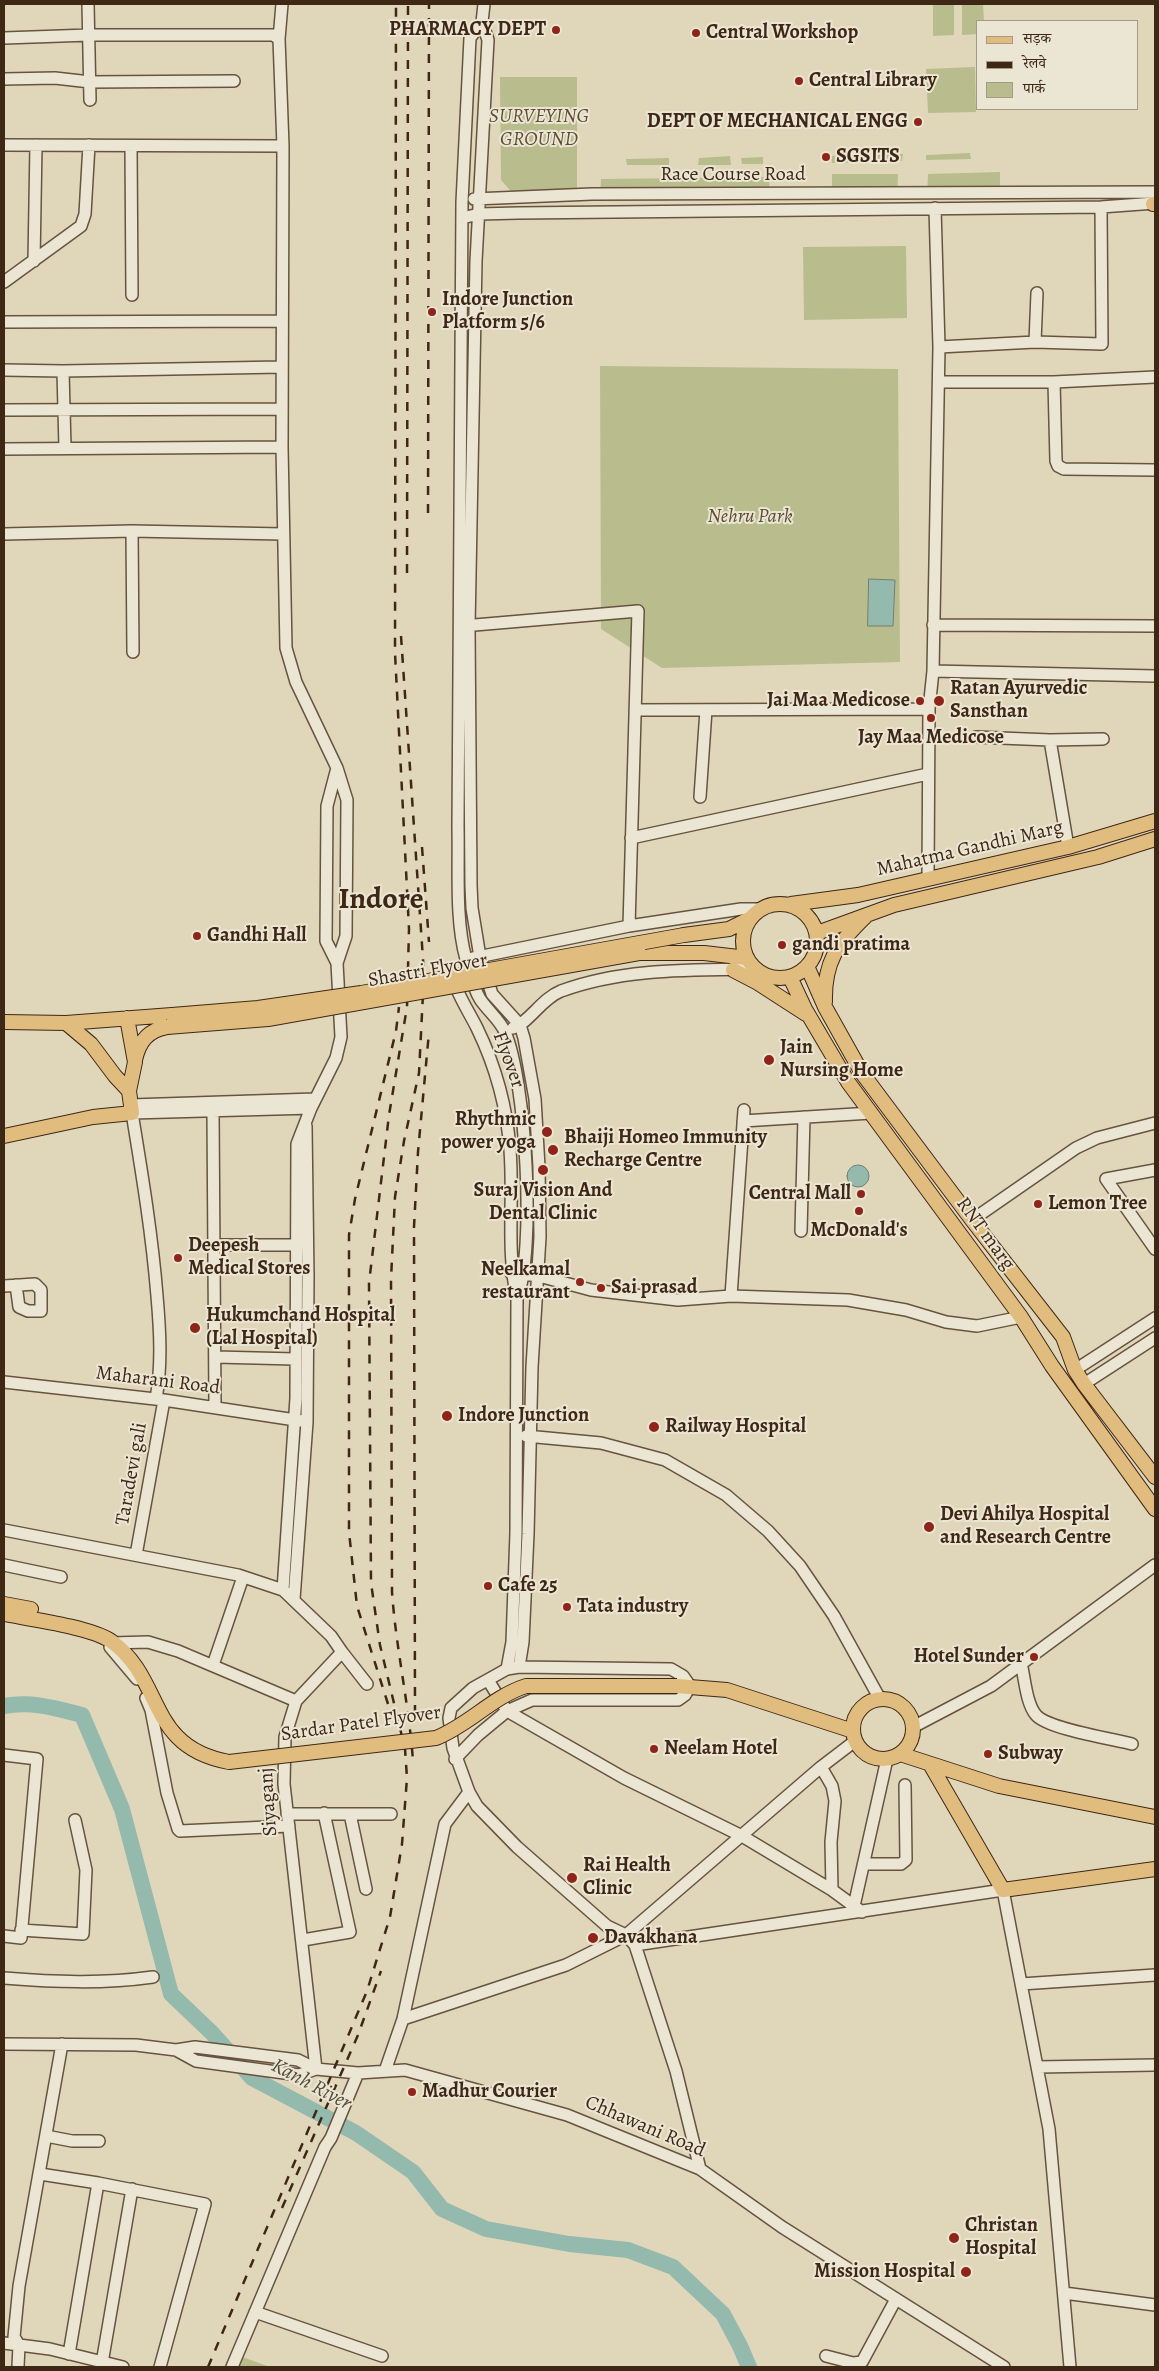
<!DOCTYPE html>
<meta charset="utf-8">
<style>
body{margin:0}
#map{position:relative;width:1159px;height:2371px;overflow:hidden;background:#e0d7bb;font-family:Alegreya,"Noto Serif Devanagari",serif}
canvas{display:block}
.frame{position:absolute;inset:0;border:5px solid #3f2715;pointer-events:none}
.legend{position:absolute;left:976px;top:20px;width:162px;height:90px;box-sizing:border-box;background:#ebe5d3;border:1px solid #a69987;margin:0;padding:6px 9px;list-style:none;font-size:15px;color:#3f2715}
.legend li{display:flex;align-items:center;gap:10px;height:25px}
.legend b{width:25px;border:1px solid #a69987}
</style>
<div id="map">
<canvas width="1159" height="2371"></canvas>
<div class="frame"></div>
<ul class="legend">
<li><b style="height:6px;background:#e0bc7e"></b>सड़क</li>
<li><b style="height:6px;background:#3f2715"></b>रेलवे</li>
<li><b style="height:14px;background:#b9bc8c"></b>पार्क</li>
</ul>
</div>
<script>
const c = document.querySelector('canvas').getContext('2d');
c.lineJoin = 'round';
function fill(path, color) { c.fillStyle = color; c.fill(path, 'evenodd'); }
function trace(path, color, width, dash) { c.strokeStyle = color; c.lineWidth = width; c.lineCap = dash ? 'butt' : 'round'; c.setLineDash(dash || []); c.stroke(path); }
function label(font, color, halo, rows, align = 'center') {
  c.font = font + ' Alegreya,serif'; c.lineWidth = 4; c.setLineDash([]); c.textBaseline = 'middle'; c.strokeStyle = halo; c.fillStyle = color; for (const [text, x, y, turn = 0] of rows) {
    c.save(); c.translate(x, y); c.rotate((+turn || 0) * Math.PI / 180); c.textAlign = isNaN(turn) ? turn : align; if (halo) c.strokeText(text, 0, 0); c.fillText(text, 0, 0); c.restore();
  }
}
fill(new Path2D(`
 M933 4H954V35L933 36Z
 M962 4H983L984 21H978V34L962 35Z
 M975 67 976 112 928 113 926 69Z
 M500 77H577V199L515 196 501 180Z
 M970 153 971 159 926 160V155Z
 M903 154 902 161H855V155Z
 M850 155 849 163H832L831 156Z
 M730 156 731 165H698L699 158Z
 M763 157V164H742L741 158Z
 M669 158V165H627L626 159Z
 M1000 172V196H927L928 174Z
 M832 174H898L897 197H832Z
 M769 177 770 198 600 200 601 179Z
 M906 246 907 318 804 320 803 247Z
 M600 366 898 369 900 662 662 668 601 629Z
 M237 2355 270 2367H232Z`), '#b9bc8c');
const water = new Path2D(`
 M869 579 895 580 893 626H868Z
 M847 1176a11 11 0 1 1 22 0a11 11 0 1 1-22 0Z`);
fill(water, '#94baad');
trace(water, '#727f70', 1);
trace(new Path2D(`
 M4 1706C32 1701 55 1708 82 1715L122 1809 171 1994 212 2033 252 2078 356 2133 413 2172 442 2209 486 2229 569 2244 628 2250 673 2267 723 2314 740 2346 749 2367`), '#94baad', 16);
const minor = new Path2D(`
 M88 4 90 100
 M282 4 279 39 283 146 282 447 286 648 296 682 337 768 347 800 346 936 337 963
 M484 4 482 22 488 40 476 261 469 627 471 885 472 908 480 957 492 994 520 1025 524 1038 535 1099 539 1167 540 1237 532 1367 528 1534 523 1642 519 1667
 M482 22 470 38 462 202 458 827C459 869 455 920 466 959 470 972 473 988 480 999 487 1010 500 1020 505 1032 526 1081 536 1250 517 1298L516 1533 512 1642 507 1669
 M4 38 89 35H273L279 39
 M4 79 55 78 90 82 234 81
 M4 145 283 146
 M131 146 132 295
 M474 199 592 194 1155 192
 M462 218 479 214 518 213 1101 207 1155 203
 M34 261 36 145
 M4 282 81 226 85 214 89 145
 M4 322 281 321
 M1035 342 1037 293
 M939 347 1035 342 1102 344 1101 207
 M4 370 63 371 281 367
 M63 371 65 448
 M939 382H1054L1155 377
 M1054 382 1056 461 1058 466 1064 469 1155 470
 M4 410 281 409
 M4 449 282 447
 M132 531 133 652
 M4 534 132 531 283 534
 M933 625 1155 626
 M463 626 638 611 629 926
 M933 671 1155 676
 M635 710 929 709
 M976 737 1050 740 1103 739
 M1050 740 1068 847
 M700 797 706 710
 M631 838 928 774
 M928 878 929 709 933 671 939 347 935 208
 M473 958 629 926 741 909H760
 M456 987C462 1002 470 1014 477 1028 495 1065 507 1108 510 1150 514 1199 506 1251 517 1298
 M513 1028C530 1022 541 999 561 991 623 968 691 970 756 969
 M131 1105 315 1099
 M213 1112 215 1406
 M743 1121 871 1113
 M1155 1170 1106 1179 1155 1249
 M972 1220 1076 1148 1097 1138 1155 1123
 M801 1231 804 1117
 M214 1245H297
 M511 1273 539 1276 591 1290 678 1300 731 1296 848 1300 906 1310 946 1322 977 1326 1021 1317
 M4 1286 35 1284 41 1290V1311H28L19 1307 16 1285
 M731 1296 744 1110
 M216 1357 295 1359
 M1075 1370 1155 1318
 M4 1382 164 1400 302 1421
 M1084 1384 1155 1338
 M156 1399C162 1365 160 1330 157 1296 152 1234 142 1174 132 1113L311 1108
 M526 1436 601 1443 665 1460 726 1495 768 1531 800 1566 834 1616 880 1699
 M4 1530 238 1575 283 1590 331 1636 342 1652 296 1701 285 1737 284 1784 316 2069
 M136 1555 164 1400
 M4 1565 61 1577
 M283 1590 296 1398 297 1144 311 1108 336 1058 341 1037 337 963 326 941 327 806 337 768
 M294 1599 307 1422 308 1276 306 1126
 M112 1643 148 1642 178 1651 296 1701
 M110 1647 137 1679
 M342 1652 367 1684
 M1021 1663C1025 1679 1026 1703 1036 1715 1048 1729 1113 1739 1132 1744
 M213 1665 243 1577
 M488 1680 507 1711 624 1778 742 1836 832 1890 862 1912
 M146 1698 151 1710 167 1793 178 1829 180 1831 289 1826
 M913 1727 991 1686 1155 1565
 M4 1755 37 1759 21 1938 4 1936
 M455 1759 478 1735 507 1711 532 1700H678L685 1695 690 1686 683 1676 671 1669 519 1667 507 1669 473 1688 451 1708 449 1718 453 1748 469 1792 477 1806 517 1847 607 1926 626 1935 635 1945 676 2071 700 2169
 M821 1767 832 1786 835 1801 831 1842 832 1890
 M287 1814H391
 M350 1814 366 1889
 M864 1864H901L906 1860 905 1785
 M854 1906 887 1759
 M21 1930 83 1934 86 1870 75 1820
 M303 1940 350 1932 324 1813
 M635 1945 1003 1890 1049 2129 1070 2367
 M4 1978C54 1982 103 1984 153 1977
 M1021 1984 1155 1975
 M403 2019 566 1965 626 1935 821 1767 855 1741
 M4 2044 136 2045 176 2050 195 2047 298 2060 316 2069 358 2073 405 2070 567 2115 700 2169 782 2227 1004 2367
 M176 2050 196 2061 299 2075 316 2069
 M1037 2067 1155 2065
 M385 2071 403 2019 445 1824 469 1792
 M46 2136 72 2141H99
 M40 2174 98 2183 205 2204 160 2367
 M1064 2293 1155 2305
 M255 2312 382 2356
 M4 2343 50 2349 123 2367
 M69 2354 98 2183
 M826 2356 853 2363
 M102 2363 132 2189
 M18 2367 19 2345 14 2337 19 2286 62 2044
 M232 2367 325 2147 331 2138 358 2073
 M852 2367 853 2363 862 2362 896 2299`);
const major = new Path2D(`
 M1153 204H1155
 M743 941a37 37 0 1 1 74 0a37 37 0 1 1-74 0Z
 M791 904 858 895 1068 847 1155 821
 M817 933 894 905 1098 857 1155 839
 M684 935 729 929 749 919
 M639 953H704L747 958
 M807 966 825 1007 862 1073 972 1220 1063 1337 1075 1370 1084 1384 1155 1477
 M733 970 758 983 806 1014
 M790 977 805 1009 848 1082 1021 1317 1052 1366 1155 1509
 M825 1002C824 962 837 944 865 917
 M4 1022 66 1023 172 1015
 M66 1023 91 1044 115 1076 129 1091
 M135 1060C139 1042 148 1030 167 1027
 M4 1136 93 1117 132 1113 129 1091 135 1062 127 1018
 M4 1604 31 1609
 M4 1614C30 1619 90 1627 111 1641 165 1680 146 1747 229 1762
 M677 1686 727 1690 853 1731
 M853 1729a30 30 0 1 1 60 0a30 30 0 1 1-60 0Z
 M900 1754 999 1786 1155 1817
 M930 1764 1003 1890 1155 1869`);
trace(minor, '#67533e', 14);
trace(major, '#3f2715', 16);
trace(minor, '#ebe5d3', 11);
trace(major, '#e0bc7e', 14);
trace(new Path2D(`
 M428 513 429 4
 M407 573 408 4
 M401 636 424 974 419 1073 404 1141 395 1197 391 1279 392 1592C396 1649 409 1704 413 1761
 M422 847 429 942
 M388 1704 357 1606 349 1532V1235L355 1199 396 1031 399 1007
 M415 1714 414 1227 418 1152 429 1032
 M282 2208 358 2035 381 1971
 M208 2367 367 1991 390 1917 402 1844 407 1778 405 1749 380 1645 371 1583 369 1283 389 1115 407 1007 409 929 395 653 396 4`), '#3f2715', 2.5, [9, 9]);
const majorBridge = new Path2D(`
 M172 1015 258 1008 361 993 684 935
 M167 1027 268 1019 639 953
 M229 1762 436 1738C469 1725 492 1697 526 1686H677`);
trace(majorBridge, '#3f2715', 16, []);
trace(majorBridge, '#e0bc7e', 14);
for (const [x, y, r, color] of [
 [556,30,5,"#8f2418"],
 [696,33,5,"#8f2418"],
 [799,81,5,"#8f2418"],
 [918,122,5,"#8f2418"],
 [826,157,5,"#8f2418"],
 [432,312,5,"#8f2418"],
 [920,701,5,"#8f2418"],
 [939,701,6,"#8f2418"],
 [931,718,5,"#8f2418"],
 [197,936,5,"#8f2418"],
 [782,945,5,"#8f2418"],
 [769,1060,6,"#8f2418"],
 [547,1132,6,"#8f2418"],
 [553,1150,6,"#8f2418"],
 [543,1170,6,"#8f2418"],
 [861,1194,5,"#8f2418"],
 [1038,1204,5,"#8f2418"],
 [859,1211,5,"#8f2418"],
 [178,1258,5,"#8f2418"],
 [580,1282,5,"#8f2418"],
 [601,1288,5,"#8f2418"],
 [195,1328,6,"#8f2418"],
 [447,1416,6,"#8f2418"],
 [654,1427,6,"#8f2418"],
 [929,1527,6,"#8f2418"],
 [488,1586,5,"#8f2418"],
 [567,1607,5,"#8f2418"],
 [1034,1657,5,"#8f2418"],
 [654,1749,5,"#8f2418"],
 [988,1754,5,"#8f2418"],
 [572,1878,6,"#8f2418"],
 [593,1938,6,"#8f2418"],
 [412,2092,5,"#8f2418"],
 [954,2238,6,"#8f2418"],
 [966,2272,6,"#8f2418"]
]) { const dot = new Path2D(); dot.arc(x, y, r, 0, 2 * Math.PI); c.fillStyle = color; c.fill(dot); trace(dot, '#ebe5d3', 2); }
label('bold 20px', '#3f2715', '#ebe5d3', [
 ["PHARMACY DEPT",546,30,"right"],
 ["Central Workshop",706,33],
 ["Central Library",809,81],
 ["DEPT OF MECHANICAL ENGG",908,122,"right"],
 ["SGSITS",836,157],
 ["Indore Junction",442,300],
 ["Platform 5/6",442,323],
 ["Ratan Ayurvedic",950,689],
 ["Sansthan",950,712],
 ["Jai Maa Medicose",910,701,"right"],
 ["Jay Maa Medicose",931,738,"center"],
 ["Gandhi Hall",207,936],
 ["gandi pratima",792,945],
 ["Jain",780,1048],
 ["Nursing Home",780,1071],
 ["Rhythmic",536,1120,"right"],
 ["power yoga",536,1143,"right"],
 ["Bhaiji Homeo Immunity",564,1138],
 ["Recharge Centre",564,1161],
 ["Suraj Vision And",543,1191,"center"],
 ["Dental Clinic",543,1214,"center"],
 ["Central Mall",851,1194,"right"],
 ["Lemon Tree",1048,1204],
 ["McDonald's",859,1231,"center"],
 ["Deepesh",188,1246],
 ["Medical Stores",188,1269],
 ["Neelkamal",570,1270,"right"],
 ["restaurant",570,1293,"right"],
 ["Sai prasad",611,1288],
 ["Hukumchand Hospital",206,1316],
 ["(Lal Hospital)",206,1339],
 ["Indore Junction",458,1416],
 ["Railway Hospital",665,1427],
 ["Devi Ahilya Hospital",940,1515],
 ["and Research Centre",940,1538],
 ["Cafe 25",498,1586],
 ["Tata industry",577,1607],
 ["Hotel Sunder",1024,1657,"right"],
 ["Neelam Hotel",664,1749],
 ["Subway",998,1754],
 ["Rai Health",583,1866],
 ["Clinic",583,1889],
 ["Davakhana",604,1938],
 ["Madhur Courier",422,2092],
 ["Christan",965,2226],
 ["Hospital",965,2249],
 ["Mission Hospital",955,2272,"right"]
], 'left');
label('italic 20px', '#5e4c33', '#ebe5d3', [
 ["SURVEYING",539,117],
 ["GROUND",539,140],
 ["Nehru Park",750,517]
]);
label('20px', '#3f2715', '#ebe5d3', [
 ["Race Course Road",733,175],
 ["Mahatma Gandhi Marg",970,849,-13],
 ["Shastri Flyover",428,971,-10],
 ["Flyover",508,1060,70],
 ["RNT marg",985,1234,54],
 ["Maharani Road",158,1381,7],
 ["Taradevi gali",132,1474,-80],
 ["Sardar Patel Flyover",361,1724,-8],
 ["Siyaganj",269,1802,-94],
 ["Chhawani Road",645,2127,23]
]);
label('italic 21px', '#544c3b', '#ebe5d3', [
 ["Kanh River",311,2085,28]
]);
label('bold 30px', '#3f2715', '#ebe5d3', [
 ["Indore",381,901]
]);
</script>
